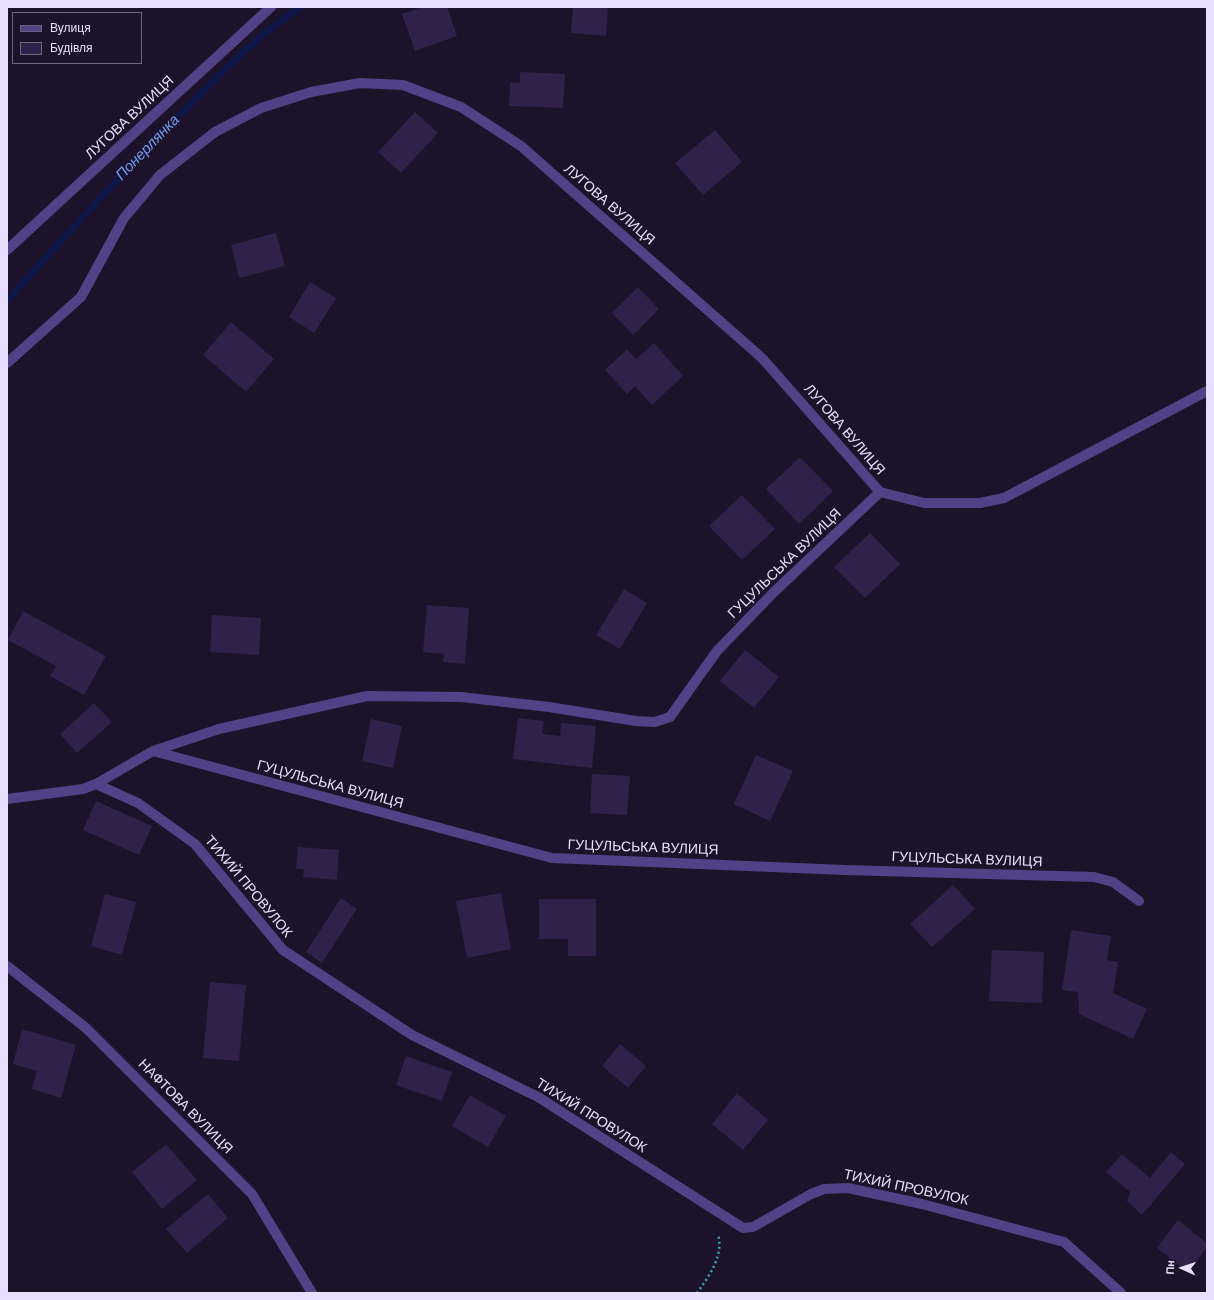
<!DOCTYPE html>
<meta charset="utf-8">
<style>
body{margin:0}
#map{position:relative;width:1214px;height:1300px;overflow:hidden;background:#1c132a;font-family:"DM Sans",sans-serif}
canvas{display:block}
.frame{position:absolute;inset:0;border:8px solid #e8defd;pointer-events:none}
.legend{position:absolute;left:12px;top:12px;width:130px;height:52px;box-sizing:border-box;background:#1c132a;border:1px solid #6e647e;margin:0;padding:5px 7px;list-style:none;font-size:12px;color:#e8defd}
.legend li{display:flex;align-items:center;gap:8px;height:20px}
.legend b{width:20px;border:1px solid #6e647e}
.north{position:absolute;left:1162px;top:1248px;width:40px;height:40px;-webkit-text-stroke:3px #1c132a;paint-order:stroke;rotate:273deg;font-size:11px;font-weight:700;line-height:16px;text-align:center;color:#e8defd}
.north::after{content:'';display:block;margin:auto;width:14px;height:18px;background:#e8defd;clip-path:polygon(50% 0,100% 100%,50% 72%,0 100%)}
</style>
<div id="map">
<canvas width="1214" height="1300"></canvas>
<div class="frame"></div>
<ul class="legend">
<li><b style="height:5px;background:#524186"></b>Вулиця</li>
<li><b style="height:11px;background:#31204a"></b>Будівля</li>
</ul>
<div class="north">Пн</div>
</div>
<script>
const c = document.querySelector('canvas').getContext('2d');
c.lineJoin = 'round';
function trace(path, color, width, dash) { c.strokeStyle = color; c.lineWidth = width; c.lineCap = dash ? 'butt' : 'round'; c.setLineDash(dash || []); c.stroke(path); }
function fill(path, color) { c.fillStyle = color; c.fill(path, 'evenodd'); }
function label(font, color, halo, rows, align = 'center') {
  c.font = font + ' "DM Sans",sans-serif'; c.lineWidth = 3; c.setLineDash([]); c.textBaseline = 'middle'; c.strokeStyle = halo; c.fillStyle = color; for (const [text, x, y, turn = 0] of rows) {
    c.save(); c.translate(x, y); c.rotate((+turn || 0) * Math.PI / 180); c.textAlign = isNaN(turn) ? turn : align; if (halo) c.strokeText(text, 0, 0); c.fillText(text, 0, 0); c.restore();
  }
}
trace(new Path2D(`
 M7 301C62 239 118 178 177 118 215 79 254 37 301 7`), '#0e1748', 7);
fill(new Path2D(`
 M422 7H447L457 36 415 51 402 14Z
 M573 7H608L606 36 571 33Z
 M520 72 565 74 563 108 509 106 510 82 520 83Z
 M415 112 438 133 401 173 378 152Z
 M715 130 742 162 703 195 675 163Z
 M276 233 285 266 239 278 231 245Z
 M310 282 336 298 314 333 289 317Z
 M638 287 659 309 633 335 612 313Z
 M231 322 274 359 246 392 203 355Z
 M654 343 683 376 652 405 635 386 627 394 605 370 627 349 636 359Z
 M800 457 833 491 799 524 766 489Z
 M742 495 775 529 742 560 709 526Z
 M870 533 900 564 865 598 834 567Z
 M624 589 647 603 620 649 596 635Z
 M427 605 469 608 465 664 443 662 444 654 423 652Z
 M23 611 106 656 84 695 50 676 56 666 8 640Z
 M212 615 261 618 259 655 210 652Z
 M745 650 779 677 754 708 720 681Z
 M94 703 112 722 77 753 60 734Z
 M518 718 544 721 542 734 560 736 561 723 596 726 592 768 513 759Z
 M371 719 402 726 393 768 362 761Z
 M756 755 793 771 770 821 734 804Z
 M592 774 630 776 627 815 590 813Z
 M96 801 152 826 139 855 83 830Z
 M298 847 339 850 337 880 303 877 304 869H296Z
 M953 885 975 909 932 947 910 924Z
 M501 893 511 949 467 958 456 901Z
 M105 894 136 902 122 955 91 946Z
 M341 898 357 909 322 963 306 952Z
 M539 899H596V956H568V939H539Z
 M1071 930 1111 936 1107 960 1118 962 1113 993 1147 1009 1133 1039 1079 1014 1078 992 1062 990Z
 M992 950 1044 952 1042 1003 989 1001Z
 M210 982 246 985 239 1061 203 1058Z
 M22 1029 76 1045 61 1098 32 1089 37 1071 13 1064Z
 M620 1044 646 1066 628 1088 602 1066Z
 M406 1056 452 1072 442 1101 396 1085Z
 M737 1093 768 1120 743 1150 712 1124Z
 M470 1095 506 1116 488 1147 452 1126Z
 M166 1144 197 1180 162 1209 132 1172Z
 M1171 1152 1185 1164 1142 1215 1127 1201 1130 1192 1106 1172 1122 1154 1150 1178Z
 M208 1194 228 1218 187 1253 166 1229Z
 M1178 1220 1207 1243V1247L1188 1272 1157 1248Z`), '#31204a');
trace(new Path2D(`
 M697 1293C709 1276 724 1256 718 1234`), '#38a4b7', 2.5, [2, 3]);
trace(new Path2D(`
 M7 250 271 7
 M7 363 81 297 124 218 160 175 215 132 261 108 311 92 360 83 403 85 461 107 521 146 762 358 880 492 924 503H980L1004 498 1207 391
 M153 751 552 858 845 870 1094 877 1113 882 1139 901
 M96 784 138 803 195 844 283 950 412 1035 538 1097 743 1228 753 1227 811 1194 824 1189 848 1188 922 1204 1064 1242 1121 1293
 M7 799 83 789 96 784 153 751 219 729 367 696 461 697 549 707 636 721 655 722 670 717 717 651 774 592 880 492
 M7 966 86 1028 252 1194 312 1293`), '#524186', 10);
label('14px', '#e8defd', '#1c132a', [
 ["ЛУГОВА ВУЛИЦЯ",130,118,-43],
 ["ЛУГОВА ВУЛИЦЯ",609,205,41],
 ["ЛУГОВА ВУЛИЦЯ",844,430,49],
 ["ГУЦУЛЬСЬКА ВУЛИЦЯ",785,564,-44],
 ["ГУЦУЛЬСЬКА ВУЛИЦЯ",330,785,15],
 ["ГУЦУЛЬСЬКА ВУЛИЦЯ",643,848,2],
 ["ГУЦУЛЬСЬКА ВУЛИЦЯ",967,860,2],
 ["ТИХИЙ ПРОВУЛОК",248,887,50],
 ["НАФТОВА ВУЛИЦЯ",185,1107,45],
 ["ТИХИЙ ПРОВУЛОК",591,1116,32],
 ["ТИХИЙ ПРОВУЛОК",906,1188,12]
]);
label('italic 15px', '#729ef7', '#1c132a', [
 ["Понерлянка",148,148,-46]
]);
</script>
